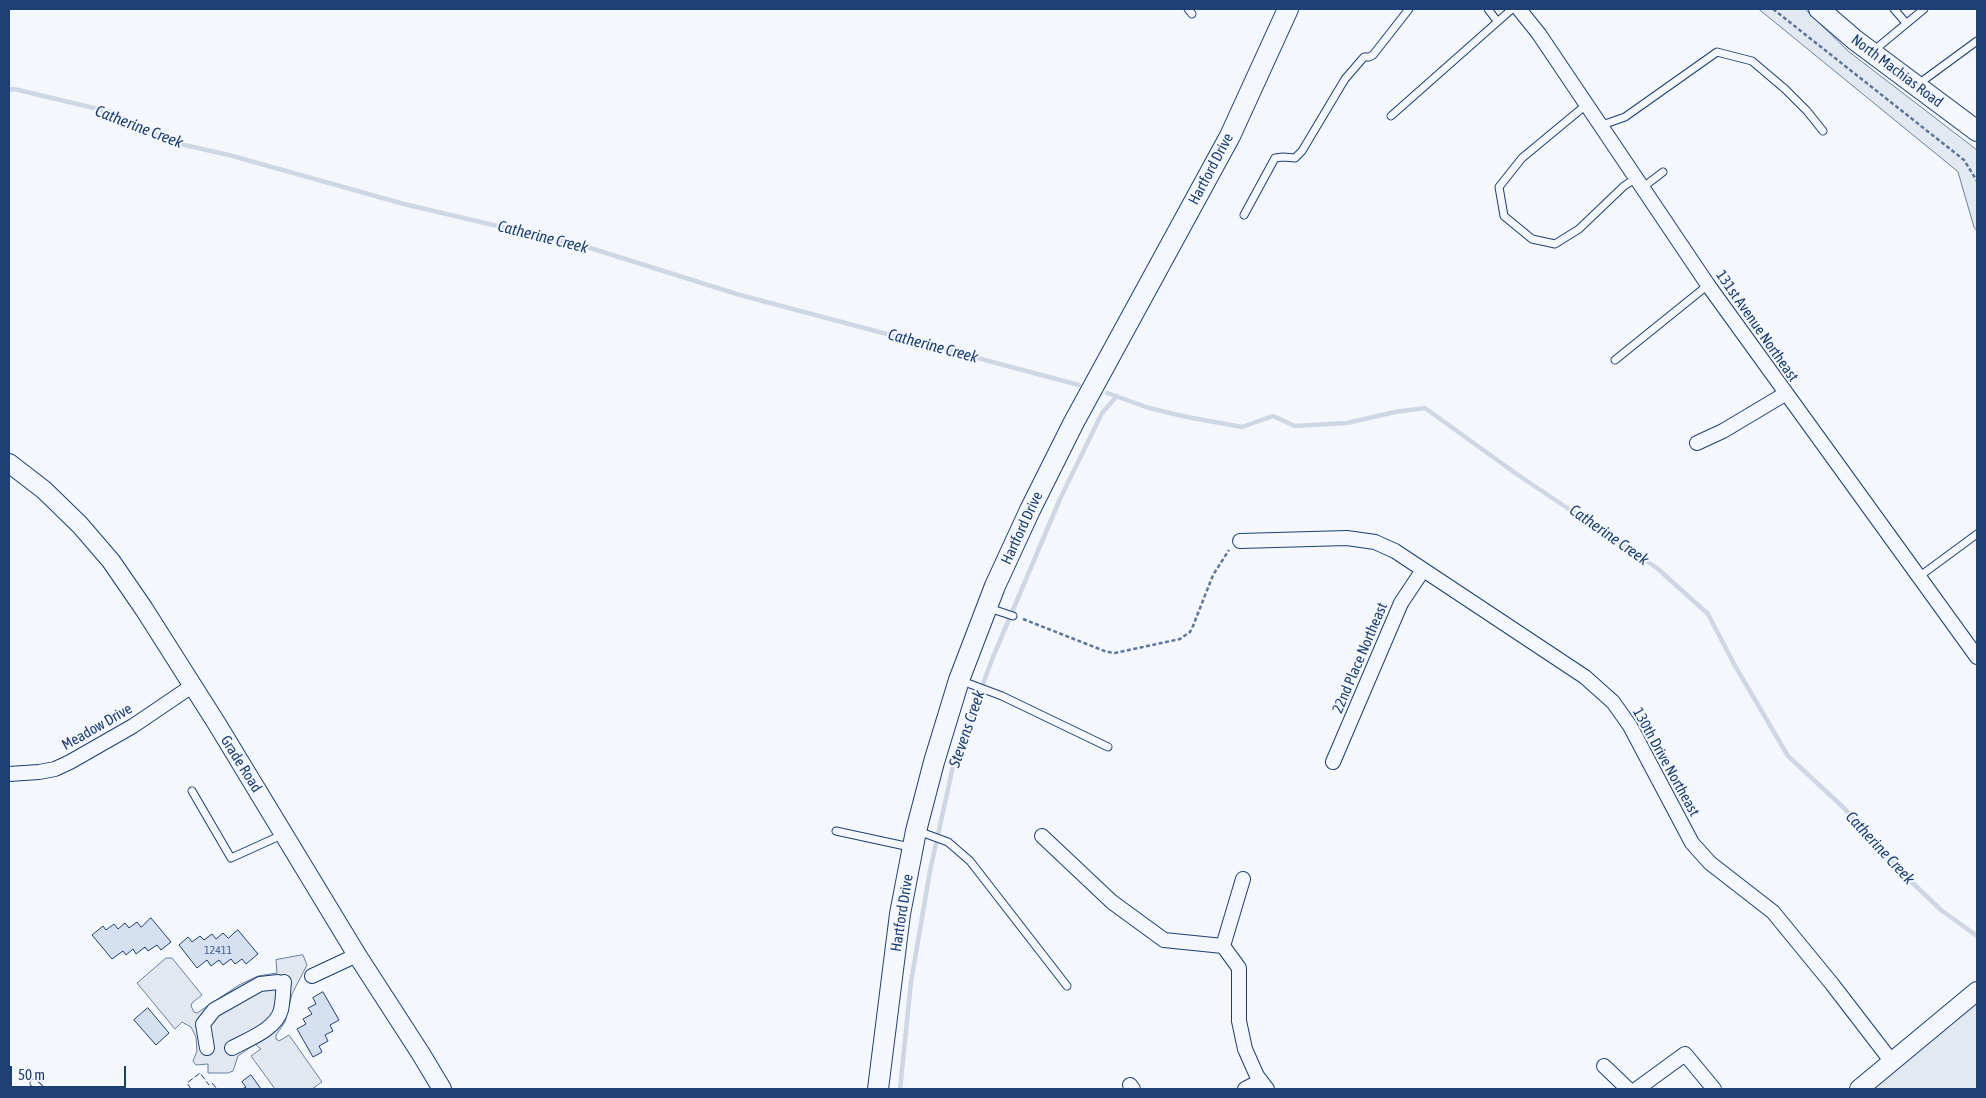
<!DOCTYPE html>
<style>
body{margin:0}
#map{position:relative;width:1986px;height:1098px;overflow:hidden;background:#f4f7fb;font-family:"Asap Condensed",sans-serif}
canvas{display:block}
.frame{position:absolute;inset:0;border:10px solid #1d3f73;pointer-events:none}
.scale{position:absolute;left:10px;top:1066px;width:116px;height:22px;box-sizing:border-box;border:2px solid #1d3f73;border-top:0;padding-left:6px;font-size:15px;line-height:18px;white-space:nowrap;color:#1d3f73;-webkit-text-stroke:4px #f4f7fb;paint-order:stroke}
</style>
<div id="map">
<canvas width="1986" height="1098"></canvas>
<div class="frame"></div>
<div class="scale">50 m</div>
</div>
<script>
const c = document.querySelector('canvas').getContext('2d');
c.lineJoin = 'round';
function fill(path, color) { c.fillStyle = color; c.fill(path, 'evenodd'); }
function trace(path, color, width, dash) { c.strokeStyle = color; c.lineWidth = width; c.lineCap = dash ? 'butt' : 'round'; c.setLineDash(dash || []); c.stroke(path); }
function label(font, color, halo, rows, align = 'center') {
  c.font = font + ' "Asap Condensed",sans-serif'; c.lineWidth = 4; c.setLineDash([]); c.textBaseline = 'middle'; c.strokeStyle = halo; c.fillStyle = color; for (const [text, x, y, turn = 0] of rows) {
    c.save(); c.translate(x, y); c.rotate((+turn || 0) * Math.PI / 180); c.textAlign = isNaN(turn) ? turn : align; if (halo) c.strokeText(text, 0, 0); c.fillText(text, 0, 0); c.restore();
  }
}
const green = new Path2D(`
 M1759 9H1805L1848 51 1977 150V231L1974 227 1958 172Z
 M1977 1002V1089H1871Z`);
fill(green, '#e3e9f0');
trace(green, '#687fa3', 1);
const parking = new Path2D(`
 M303 955 307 965 292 994 285 1022 276 1035V1039L279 1041 289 1035 322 1082 312 1089H275L251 1056 261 1049 255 1044 238 1056 233 1071 228 1073H208V1064L196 1065 193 1061 197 1051 196 1037 191 1027 182 1022 175 1029 137 983 166 958H172L202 995 192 1003 191 1006 194 1012 197 1013 239 985 258 976 277 973 276 960Z`);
fill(parking, '#e3e8f0');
trace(parking, '#687fa3', 1);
trace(new Path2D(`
 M9 90 14 89 111 112 171 142 229 155 404 204 587 247 740 295 1079 385
 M1107 393 1149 408 1187 417 1242 427 1273 416 1295 426 1347 423 1395 412 1425 408 1518 475 1657 568 1708 614 1734 664 1788 756 1844 808 1899 870 1941 910 1977 936
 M900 1089 911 982 930 871 954 762 993 657 1060 499 1102 413 1117 396`), '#cfd7e4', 4.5);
const building = new Path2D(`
 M151 918 171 942 161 950 157 945 148 951 145 947 136 954 133 949 126 955 123 951 112 959 92 935 103 926 106 930 114 924 118 929 125 923 129 928 137 922 141 927Z
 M238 930 258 954 246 964 242 959 235 964 231 959 223 965 219 960 211 966 207 960 197 968 179 945 188 937 192 942 200 936 204 940 212 934 216 939 223 933 228 938Z
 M323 992 339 1020 330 1025 333 1031 325 1035 328 1041 319 1046 322 1052 313 1057 297 1029 306 1024 303 1019 312 1014 308 1008 316 1004 313 998Z
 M148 1008 169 1033 156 1045 134 1020Z
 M251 1075 261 1089H242L246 1087 242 1082Z`);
fill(building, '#d5e0f0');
trace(building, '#1d3f73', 1);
const service = new Path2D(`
 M1188 9 1192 14
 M1488 9 1497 21
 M1894 9 1906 23
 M1872 52 1924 9
 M1917 85 1977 41
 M1586 105 1522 158 1499 187 1504 216 1532 239 1555 244 1579 229 1624 186 1635 179
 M1391 116 1512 9
 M1599 124 1608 123 1625 117 1717 52 1752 61 1785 89 1807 111 1823 131
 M1642 188 1663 172
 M1244 215 1275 158 1283 157 1295 158 1302 151 1345 79 1364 57H1369L1373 55 1409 9
 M1615 360 1708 285
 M1920 576 1977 534
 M989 608 1013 616
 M962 681 1002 696 1108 747
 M192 791 231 858 284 834
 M836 831 910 847
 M918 831 948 842 970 861 1067 986
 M34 1083 40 1089`);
const minor = new Path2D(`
 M1519 9 1539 34 1708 285 1977 657
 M1697 443 1723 431 1785 394
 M1240 541 1347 538 1375 542 1395 551 1585 677 1613 702 1630 726 1692 843 1710 863 1773 912 1832 984 1892 1062
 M1333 762 1401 603 1423 570
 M9 774 39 772 55 769 70 762 133 726 192 686
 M1042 836 1112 902 1164 940 1223 946 1239 968V1021L1245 1049 1257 1076 1267 1089
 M1223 946 1243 879
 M312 976 357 955
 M207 1048 203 1024 214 1010 260 984 278 982
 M232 1048C249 1039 276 1029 281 1010 283 1001 283 991 284 982
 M1604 1066 1628 1089
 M1130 1085 1133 1089
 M1245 1089 1261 1081
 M1637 1089 1685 1054 1714 1089`);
const tertiary = new Path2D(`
 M9 463 44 490 80 525 111 561 144 609 217 724 357 955 421 1054 442 1089
 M1859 1089 1977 991`);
const secondary = new Path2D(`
 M1819 9 1855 40 1977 131
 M878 1089 900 914 916 831 934 762 959 680 995 586 1030 510 1074 422 1230 136 1288 9`);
trace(service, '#1d3f73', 9);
trace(minor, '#1d3f73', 16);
trace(tertiary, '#1d3f73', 20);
trace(secondary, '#1d3f73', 22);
trace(new Path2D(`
 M1773 9 1964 160 1977 181
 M1023 619 1107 652 1115 653 1180 639 1190 632 1193 626 1213 575 1229 550`), '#5e769c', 2.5, [4, 2.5]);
trace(service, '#f4f7fb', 7);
trace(minor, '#f4f7fb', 14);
trace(tertiary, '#f4f7fb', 18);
trace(secondary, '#f4f7fb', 20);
trace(new Path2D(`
 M212 1083 217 1089
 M191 1089 187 1083 200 1073 209 1085`), '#1d3f73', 1, [6, 2.5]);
label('12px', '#4b6792', null, [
 ["12411",218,950]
]);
label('15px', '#1d3f73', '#f4f7fb', [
 ["North Machias Road",1897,71,37],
 ["Hartford Drive",1211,169,-62],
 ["131st Avenue Northeast",1757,326,55],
 ["Hartford Drive",1022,528,-65],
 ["22nd Place Northeast",1360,658,-67],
 ["Meadow Drive",97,727,-30],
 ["130th Drive Northeast",1666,762,61],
 ["Grade Road",241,764,58],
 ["Hartford Drive",902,913,-81]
]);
label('italic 16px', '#1d3f73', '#f4f7fb', [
 ["Catherine Creek",139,127,21],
 ["Catherine Creek",543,237,14],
 ["Catherine Creek",933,346,15],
 ["Catherine Creek",1609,535,35],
 ["Stevens Creek",967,729,-71],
 ["Catherine Creek",1880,848,47]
]);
</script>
